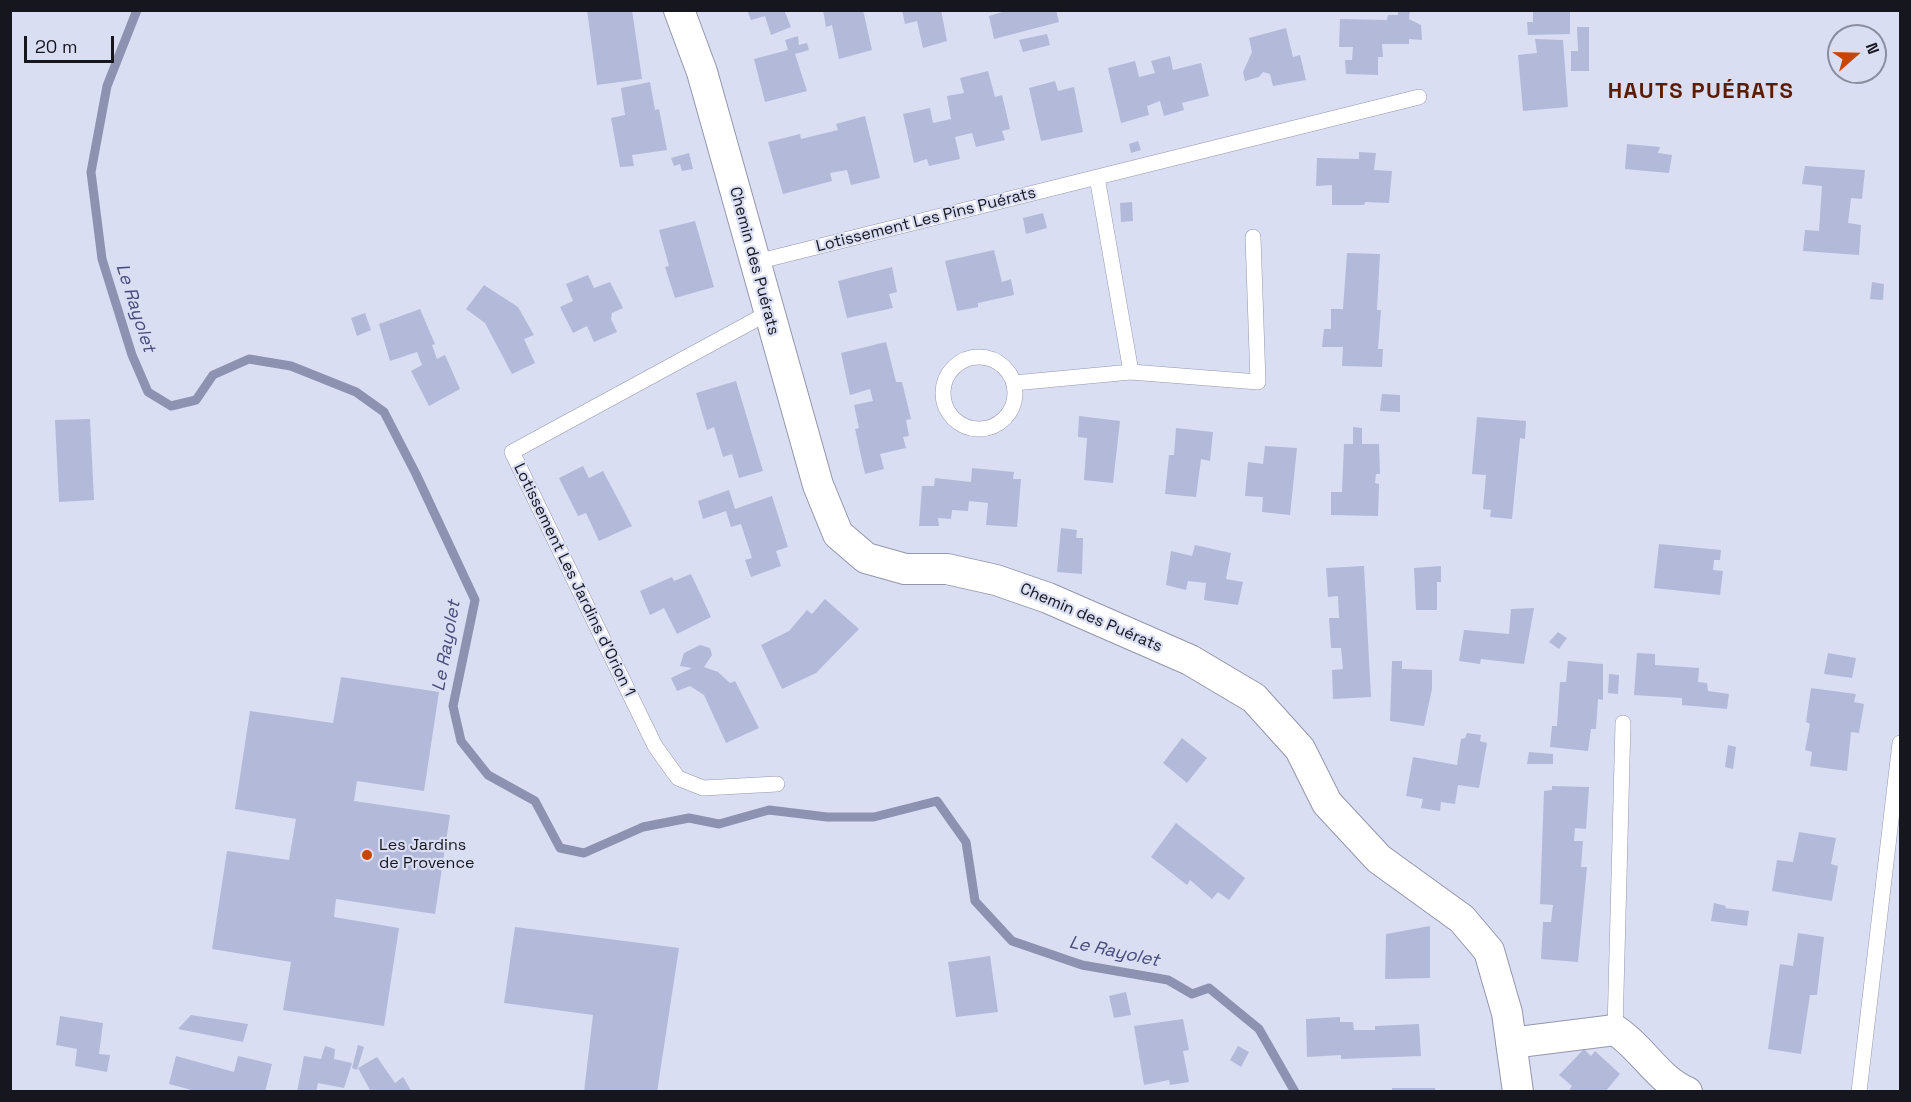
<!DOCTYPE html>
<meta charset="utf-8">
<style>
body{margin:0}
#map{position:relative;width:1911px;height:1102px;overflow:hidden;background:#dadef3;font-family:"Space Grotesk",sans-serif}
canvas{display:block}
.frame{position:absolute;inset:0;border:12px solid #15161e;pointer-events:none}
.north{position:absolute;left:1827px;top:24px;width:60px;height:60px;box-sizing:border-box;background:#dadef3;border:2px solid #8b8e9e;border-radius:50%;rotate:70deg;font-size:16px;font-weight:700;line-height:24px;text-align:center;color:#15161e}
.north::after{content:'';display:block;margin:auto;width:21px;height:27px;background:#ca4400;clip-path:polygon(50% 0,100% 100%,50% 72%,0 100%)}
.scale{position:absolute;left:24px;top:36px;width:90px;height:27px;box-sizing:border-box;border:3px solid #15161e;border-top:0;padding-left:8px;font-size:18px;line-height:21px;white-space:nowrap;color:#15161e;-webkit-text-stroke:4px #dadef3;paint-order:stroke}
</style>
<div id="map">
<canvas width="1911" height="1102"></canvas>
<div class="frame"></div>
<div class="north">N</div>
<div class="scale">20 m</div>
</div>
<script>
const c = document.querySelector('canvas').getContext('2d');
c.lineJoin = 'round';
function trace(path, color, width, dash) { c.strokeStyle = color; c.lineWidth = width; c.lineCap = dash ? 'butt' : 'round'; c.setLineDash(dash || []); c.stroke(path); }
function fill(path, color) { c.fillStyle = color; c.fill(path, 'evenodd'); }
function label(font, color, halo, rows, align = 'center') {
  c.font = font + ' "Space Grotesk",sans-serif'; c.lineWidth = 4.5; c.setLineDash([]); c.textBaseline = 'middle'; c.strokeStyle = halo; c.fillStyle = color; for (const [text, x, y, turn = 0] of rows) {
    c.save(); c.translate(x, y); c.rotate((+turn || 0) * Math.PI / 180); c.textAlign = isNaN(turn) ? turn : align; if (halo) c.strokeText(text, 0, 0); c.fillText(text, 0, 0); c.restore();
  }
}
trace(new Path2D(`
 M137 10 107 86 91 172 102 259 132 355 148 392 171 406 196 400 213 375 249 359 291 366 356 392 384 412 416 474 475 600 453 706 461 741 488 775 535 801 560 848 584 853 643 827 689 818 719 824 769 810 827 817H874L937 801 966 842 975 901 1012 941 1082 965 1168 980 1192 994 1209 988 1259 1029 1295 1092`), '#8d92b1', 9);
fill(new Path2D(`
 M587 10H632L642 79 597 85Z
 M747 10H784L791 27 771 35 765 16 751 20Z
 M823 10H863L872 50 839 59 832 25 826 27Z
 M902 10H941L947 41 923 48 917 21 905 24Z
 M1009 10H1056L1059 22 994 39 989 16Z
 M1398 10H1410L1409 19 1421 25 1422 40 1409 39V44H1382L1383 57H1378V75L1346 74 1345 60H1352L1353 47H1339L1340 19 1387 20 1388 15H1398Z
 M1533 10H1570V34L1528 35 1527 22H1533Z
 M1577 27H1589V71H1571V51H1578Z
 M1286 28 1293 57 1300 55 1306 80 1273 86 1270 74 1263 72 1259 77 1245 81 1243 72 1252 52 1249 38Z
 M1047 34 1050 45 1023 52 1019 40Z
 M798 36 799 45 807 43 809 50 795 54 807 91 765 102 754 59 788 50 785 40Z
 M1535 39 1563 40 1568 107 1523 111 1518 55 1537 53Z
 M1170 56 1173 70 1201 63 1209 96 1182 103 1184 110 1164 116 1160 101 1147 106 1149 115 1121 123 1108 68 1135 61 1139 77 1155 73 1151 61Z
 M988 71 995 97 1002 95 1010 129 1002 131 1005 140 976 147 972 133 955 137 960 159 929 166 927 159 914 163 903 114 930 108 933 123 951 119 947 96 964 93 960 78Z
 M1055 81 1058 91 1074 87 1083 132 1041 141 1029 88Z
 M650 82 655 110 659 109 667 150 632 155 634 166 620 167 611 118 625 115 621 88Z
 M865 116 880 178 851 185 847 170 830 173 832 181 783 194 768 142 800 134 801 139 838 130 836 124Z
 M1138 141 1141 150 1131 153 1129 144Z
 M1627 144 1660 147 1658 153 1672 155 1669 173 1625 169Z
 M1359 152 1376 153 1374 170 1392 171 1389 203 1365 202 1364 205H1332V185L1316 186 1317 158 1359 159Z
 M689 153 693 169 682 171 680 164 674 166 671 158Z
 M1805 166 1865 170 1862 199 1851 198 1848 223 1861 225 1859 255 1803 251 1805 230 1819 231 1822 186 1802 184Z
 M1132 202 1133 221 1121 222 1120 203Z
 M1043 213 1047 228 1026 234 1023 218Z
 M695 221 714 287 675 298 665 267 669 266 659 230Z
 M994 250 1002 282 1011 279 1014 295 978 303V307L957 311 945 261Z
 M1347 253 1380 254 1377 310H1381L1378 349H1383L1382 367 1342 366 1343 347H1322L1324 329H1331V309H1343Z
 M892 267 897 292 889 294 893 308 847 318 838 281Z
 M588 275 594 288 610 282 623 308 612 313 611 319 617 332 594 342 587 326 573 333 560 307 573 301 566 284Z
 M1872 282 1884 284 1883 300 1870 299Z
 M484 285 518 307 534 335 524 339 535 363 512 374 485 323 466 309Z
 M420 309 435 344 432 345 437 359 445 355 460 389 429 406 411 371 422 365 417 352 390 361 379 324Z
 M365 313 371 330 357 336 351 318Z
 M886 342 896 382H902L911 419 906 420 909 436 903 437 906 448 880 454 884 469 865 474 855 429 859 428 854 405 873 401 870 389 850 395 841 353Z
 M736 381 763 471 739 478 732 454 723 457 714 427 707 430 696 393Z
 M1382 394 1400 395V412L1380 411Z
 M1079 416 1120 421 1113 483 1084 480 1087 438 1078 437Z
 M1477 417 1526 421 1525 439 1520 438 1512 519 1490 517 1491 510 1483 509 1486 475 1472 474Z
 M90 419 94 500 59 502 55 420Z
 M1353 427 1362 428V444H1379L1380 474H1376L1375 483 1379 484 1378 516 1331 515V492H1342L1344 444H1353Z
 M1176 428 1213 432 1210 461 1201 459 1196 497 1165 494 1169 455H1174Z
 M1265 446 1297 448 1290 515 1262 512 1263 497 1245 496 1248 462 1263 464Z
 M583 466 589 478 603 471 632 526 599 541 586 513 578 516 559 478Z
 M972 468 1014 472 1013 479H1021L1017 527 986 525 988 503 969 501 968 511 952 510 951 519 938 518 939 526H919L922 486H934L935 478 971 482Z
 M729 490 735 509 772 496 788 547 776 551 781 566 751 577 745 560 752 558 741 524 731 527 726 511 703 519 698 501Z
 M1061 528 1077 530 1076 538H1083L1082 574 1057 572Z
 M1659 544 1721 550 1720 560H1714L1713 570 1723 571 1720 595 1654 588Z
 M1195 545 1231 553 1226 579 1243 582 1238 605 1204 600 1206 583 1188 581 1186 590 1166 585 1171 551 1192 556Z
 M1364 566 1371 697 1333 699 1332 670 1343 669 1341 648H1331L1329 618H1339L1338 596 1328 597 1326 568Z
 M1441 566V582H1437V610H1416L1414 568Z
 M691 574 711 617 677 634 664 608 650 615 640 591 672 577 674 581Z
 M825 599 859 629 816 673 782 689 761 645 789 631 807 610 812 614Z
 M1534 608 1524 664 1481 659 1480 664 1459 661 1464 630 1509 634 1511 609Z
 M1558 632 1567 638 1559 649 1549 642Z
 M700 645 710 648 712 655 704 667 718 672 730 683 735 681 759 728 726 743 704 695 690 686 677 691 671 678 692 668 680 666 684 653Z
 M1637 653 1655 654V665L1699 668 1698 682 1707 683 1708 691 1729 694 1727 709 1682 705V698L1634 695Z
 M1828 653 1856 658 1852 678 1824 674Z
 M1392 661H1402V669L1432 670V689L1424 726 1390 721Z
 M1568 661 1603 664V700L1598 699 1596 729H1591L1588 751 1550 747 1552 726H1557L1560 682H1566Z
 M1609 674 1619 675 1618 694 1608 693Z
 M341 677 439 692 424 791 357 781 354 801 450 815 435 914 336 899 334 917 399 928 384 1026 283 1010 291 962 212 949 227 851 289 860 296 819 235 809 250 711 333 723Z
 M1811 688 1856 694 1854 702 1864 704 1859 733 1851 732 1847 771 1810 766 1812 752 1805 750 1810 724 1806 722Z
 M1467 733 1481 735 1480 741 1487 743 1479 788 1458 785 1455 804 1441 802 1440 811 1421 808 1423 799 1406 796 1413 757 1457 765 1461 739 1465 738Z
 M1182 738 1207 758 1187 783 1163 763Z
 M1728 745 1736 747 1733 769 1725 767Z
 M1529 752 1553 754V764H1527Z
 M1552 786 1589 787 1586 829 1575 828 1574 841H1583L1581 867H1587L1578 962 1541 959 1543 922H1551L1553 905 1540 904 1544 791 1552 790Z
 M1176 823 1245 878 1229 900 1218 892 1212 899 1190 880 1187 885 1151 857Z
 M1799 832 1836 838 1831 864 1838 866 1832 901 1772 891 1777 860 1793 862Z
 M1714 903 1726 906 1725 908 1749 911 1747 926 1711 921Z
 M1430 926V978L1385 979 1386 934Z
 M515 927 679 948 657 1092H584L593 1015 504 1003Z
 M1798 933 1824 937 1817 995H1810L1801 1054 1768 1049 1780 964 1793 966Z
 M990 956 998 1012 956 1017 948 962Z
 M1126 992 1131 1015 1114 1018 1109 996Z
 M191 1015 248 1024 243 1042 178 1029Z
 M60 1016 103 1023 99 1054 110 1055 107 1072 75 1066 77 1049 56 1045Z
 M1340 1017V1022H1353L1354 1030H1375V1026L1419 1024 1421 1056 1341 1059V1055L1307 1057 1306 1019Z
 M1183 1019 1189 1050 1183 1051 1189 1082 1170 1085 1169 1080 1144 1085 1134 1026Z
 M358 1045 364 1047 357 1070 352 1068Z
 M325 1046 335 1049 334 1059 352 1063 344 1088 318 1083 316 1092H297L304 1056 321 1059Z
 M1238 1046 1249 1052 1241 1067 1230 1060Z
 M1584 1049 1591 1056 1595 1051 1620 1074 1605 1092H1568L1572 1086 1559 1075Z
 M176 1056 234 1072 238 1056 272 1064 265 1092H199L169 1084Z
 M377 1057 395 1083 403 1077 412 1092H371L358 1068Z
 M1392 1088H1435V1092H1392Z`), '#b3b9d9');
const service = new Path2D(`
 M756 262 1419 97
 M768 313 512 452 655 746 678 778 703 788 777 784
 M943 393a36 36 0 1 1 72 0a36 36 0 1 1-72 0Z
 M1131 372 1258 382 1253 237
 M1014 383 1131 372 1097 177
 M1615 1030 1623 723
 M1859 1092 1900 743`);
const minor = new Path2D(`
 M679 10 702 72 818 485 838 534 866 558 905 569H947L996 580 1048 598 1190 660 1254 698 1300 749 1327 803 1379 859 1462 919 1489 951 1507 1013 1518 1092
 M1511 1043 1615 1030C1642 1047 1657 1079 1687 1092`);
trace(service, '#9497ab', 16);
trace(minor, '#9497ab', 32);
trace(service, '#fff', 15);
trace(minor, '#fff', 30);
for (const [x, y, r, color] of [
 [367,855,6,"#ca4400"]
]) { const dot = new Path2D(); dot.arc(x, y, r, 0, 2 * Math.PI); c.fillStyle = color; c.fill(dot); trace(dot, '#dadef3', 2); }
label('16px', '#15161e', '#dadef3', [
 ["Lotissement Les Pins Puérats",926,220,-14],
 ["Chemin des Puérats",754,261,75],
 ["Lotissement Les Jardins d'Orion 1",574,580,64],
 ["Chemin des Puérats",1091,618,23]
]);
label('16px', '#15161e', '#dadef3', [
 ["Les Jardins",379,846],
 ["de Provence",379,864]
], 'left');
label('italic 18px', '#474c7b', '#dadef3', [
 ["Le Rayolet",135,308,72],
 ["Le Rayolet",447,646,-80],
 ["Le Rayolet",1114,952,12]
]);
c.letterSpacing = '1.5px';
label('bold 22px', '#5c1c02', '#dadef3', [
 ["HAUTS PUÉRATS",1701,92]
]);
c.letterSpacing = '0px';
</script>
